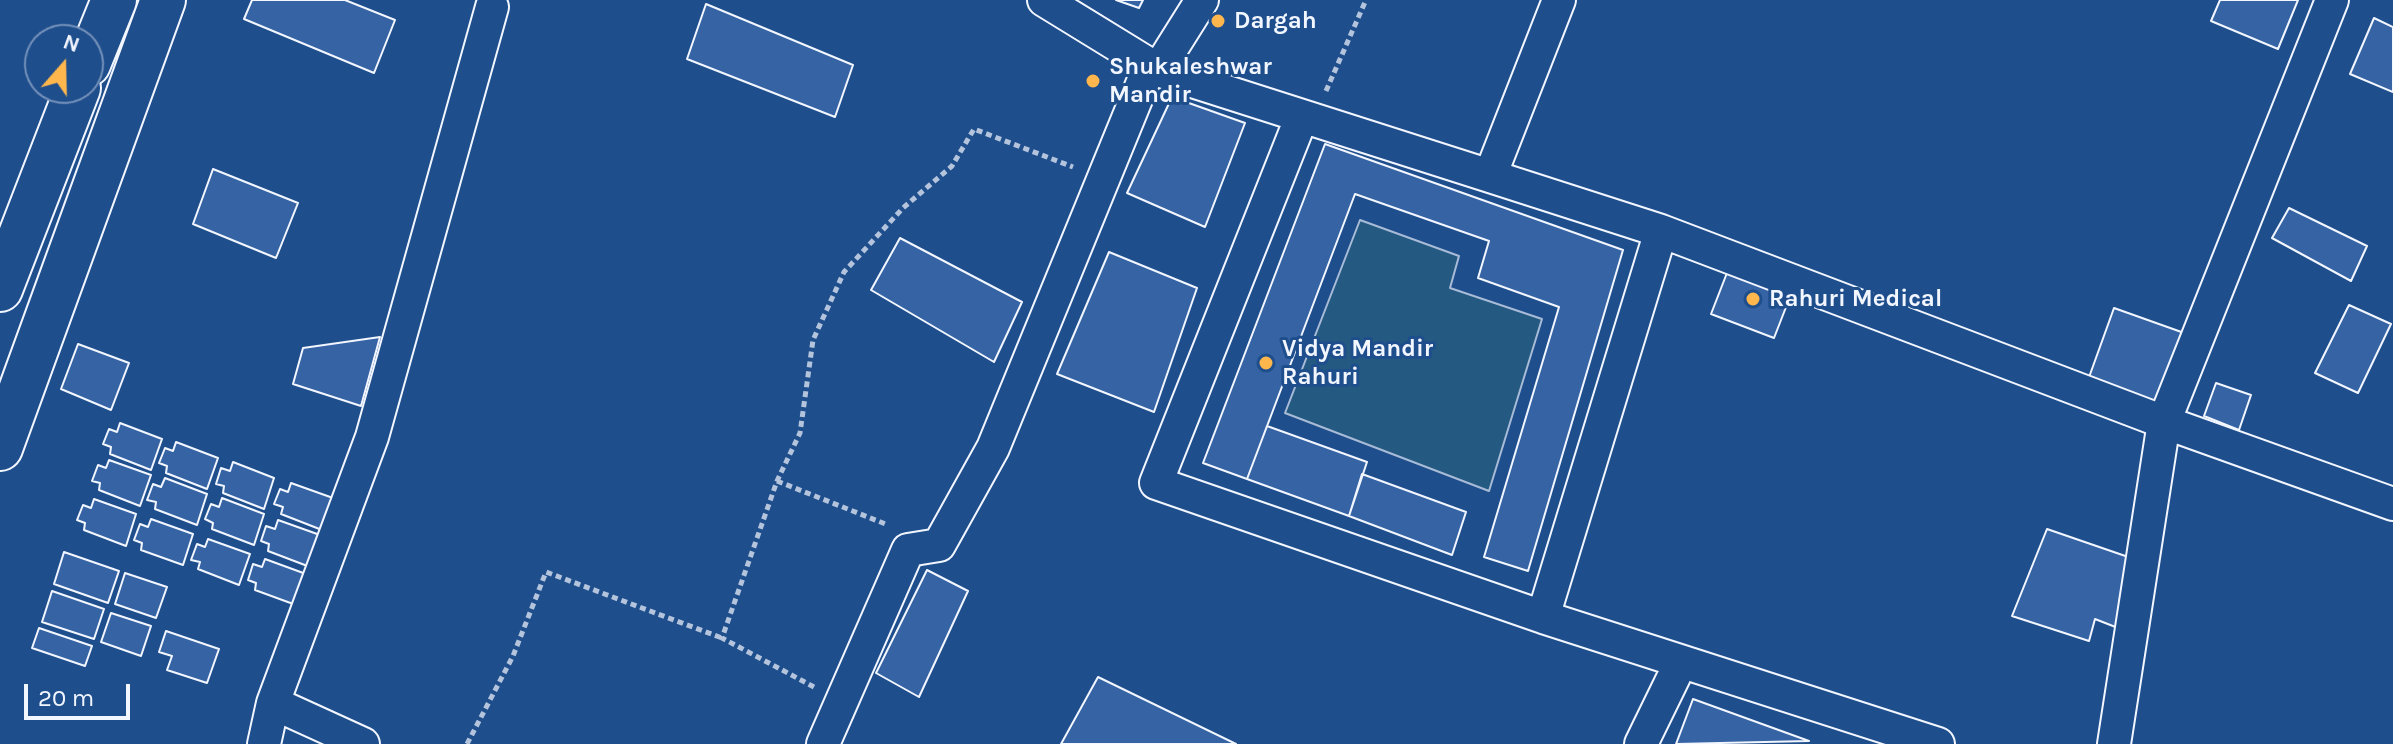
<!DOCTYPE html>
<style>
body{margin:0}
#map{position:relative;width:2393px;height:744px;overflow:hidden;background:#1f4e8c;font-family:Karla,sans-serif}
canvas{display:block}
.north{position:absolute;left:24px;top:24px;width:80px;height:80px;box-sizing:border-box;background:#1f4e8c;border:2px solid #7391ba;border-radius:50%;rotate:20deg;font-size:22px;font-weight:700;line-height:32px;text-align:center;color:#f2f6ff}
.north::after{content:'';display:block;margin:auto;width:28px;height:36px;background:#ffb74d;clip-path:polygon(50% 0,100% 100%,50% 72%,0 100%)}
.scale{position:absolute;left:24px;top:684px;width:106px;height:36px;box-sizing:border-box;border:4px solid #f2f6ff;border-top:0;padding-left:10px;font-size:24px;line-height:28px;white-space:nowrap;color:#f2f6ff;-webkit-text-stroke:6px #1f4e8c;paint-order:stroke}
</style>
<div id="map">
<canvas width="2393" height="744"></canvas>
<div class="north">N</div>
<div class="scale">20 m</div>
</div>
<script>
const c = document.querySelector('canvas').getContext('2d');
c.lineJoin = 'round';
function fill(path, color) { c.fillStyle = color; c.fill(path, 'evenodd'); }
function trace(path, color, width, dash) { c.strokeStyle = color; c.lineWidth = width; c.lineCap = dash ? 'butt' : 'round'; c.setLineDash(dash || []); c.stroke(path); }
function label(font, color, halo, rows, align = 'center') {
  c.font = font + ' Karla,sans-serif'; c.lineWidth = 6; c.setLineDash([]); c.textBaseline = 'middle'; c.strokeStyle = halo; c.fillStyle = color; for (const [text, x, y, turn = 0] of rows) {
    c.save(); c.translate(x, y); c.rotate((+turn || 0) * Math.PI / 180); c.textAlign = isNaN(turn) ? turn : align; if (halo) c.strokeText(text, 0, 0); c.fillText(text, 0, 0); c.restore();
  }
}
const green = new Path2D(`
 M1360 220 1459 256 1450 288 1542 319 1489 491 1285 413Z`);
fill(green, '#245a82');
trace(green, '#a8bbd7', 2);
const building = new Path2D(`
 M252 0H345L395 20 374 73 244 19Z
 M1116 0H1143L1139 8Z
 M2220 0H2298L2278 49 2211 21Z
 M706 4 853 65 835 117 687 59Z
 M2374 18 2393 27V92L2350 74Z
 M1172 97 1245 123 1205 227 1127 193Z
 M1325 144 1623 250 1528 571 1484 557 1559 307 1478 278 1489 241 1355 194 1247 479 1203 463Z
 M213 169 298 203 276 258 193 224Z
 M2289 208 2367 246 2351 281 2272 238Z
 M900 238 1022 302 994 362 871 290Z
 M1109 252 1197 288 1154 412 1057 374Z
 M1732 260 1795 284 1774 338 1711 314Z
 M2349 305 2391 324 2358 393 2315 373Z
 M2114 308 2187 334 2158 410 2088 380Z
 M380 337 361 406 293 384 303 348Z
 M78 344 129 363 111 410 61 389Z
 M2216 383 2251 395 2239 430 2204 416Z
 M120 423 162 439 151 470 110 454 111 447 103 444 109 429 117 432Z
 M1267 426 1367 462 1349 516 1247 479Z
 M176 442 218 458 207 489 166 473 167 466 159 463 165 448 173 451Z
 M109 460 151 475 140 506 99 490 100 483 92 481 98 465 106 468Z
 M233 462 274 478 264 509 223 493 224 486 216 484 221 468 230 471Z
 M1362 474 1466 512 1452 555 1349 516Z
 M165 478 207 494 197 525 155 509 156 502 147 500 153 484 161 487Z
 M291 483 333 498 322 530 281 514 283 507 274 504 280 489 288 492Z
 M222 498 264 514 254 545 212 529 213 523 205 519 211 504 219 507Z
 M94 499 136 514 126 546 84 530 85 523 77 520 83 505 91 508Z
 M151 519 193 534 183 565 141 550 142 543 134 540 140 524 148 527Z
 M278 520 320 535 310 567 268 551 269 544 261 541 266 526 275 529Z
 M2047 529 2137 560 2118 628 2095 619 2089 641 2012 616Z
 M208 539 250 554 239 585 198 569 200 562 191 560 197 544 205 547Z
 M64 552 119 571 108 603 54 584Z
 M265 559 306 574 296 605 255 590 256 583 248 580 253 564 262 567Z
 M927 570 968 591 919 697 876 673Z
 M125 573 167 587 156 618 115 604Z
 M52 591 104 609 94 639 42 622Z
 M111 613 151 626 141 656 101 642Z
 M39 628 92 646 85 666 32 648Z
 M166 631 219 649 207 683 167 670 172 656 159 652Z
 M1098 677 1236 744H1061Z
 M1693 699 1809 741 1676 744Z`);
fill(building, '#3563a3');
trace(building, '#f2f6ff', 2);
const street = new Path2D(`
 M1044 0 1158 70
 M1202 0 1158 70 1490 176 1559 0
 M2332 0 2164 422 2393 504
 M1302 116 1156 483 1543 617 1938 744
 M1490 176 1661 231 2164 422 2114 744
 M1543 617 1661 231
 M273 703 372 437 492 7
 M264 744 273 703 363 744
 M823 744 908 550 939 545 993 448 1150 65
 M1641 744 1681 662`);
const highway = new Path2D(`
 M88 64 114 0
 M0 289 78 88
 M0 448 163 0`);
trace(street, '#f2f6ff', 36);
trace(highway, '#f2f6ff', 48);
trace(new Path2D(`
 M1326 91 1366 0
 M777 481 888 525
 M814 687 722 638 777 481 800 433 813 340 844 272 903 208 952 166 974 129 1073 167
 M467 744 513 656 546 572 722 638`), '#b3c4dc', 5, [6, 4]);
trace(street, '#1f4e8c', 32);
trace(highway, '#1f4e8c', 44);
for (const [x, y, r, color] of [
 [1218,21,8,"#ffb74d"],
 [1093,81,8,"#ffb74d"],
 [1753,299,8,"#ffb74d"],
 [1266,363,8,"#ffb74d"]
]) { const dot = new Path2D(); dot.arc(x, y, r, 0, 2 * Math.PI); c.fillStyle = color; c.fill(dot); trace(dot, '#1f4e8c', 3); }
label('bold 24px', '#f2f6ff', '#1f4e8c', [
 ["Dargah",1234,21],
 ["Shukaleshwar",1109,67],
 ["Mandir",1109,95],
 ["Rahuri Medical",1769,299],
 ["Vidya Mandir",1282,349],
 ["Rahuri",1282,377]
], 'left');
</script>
